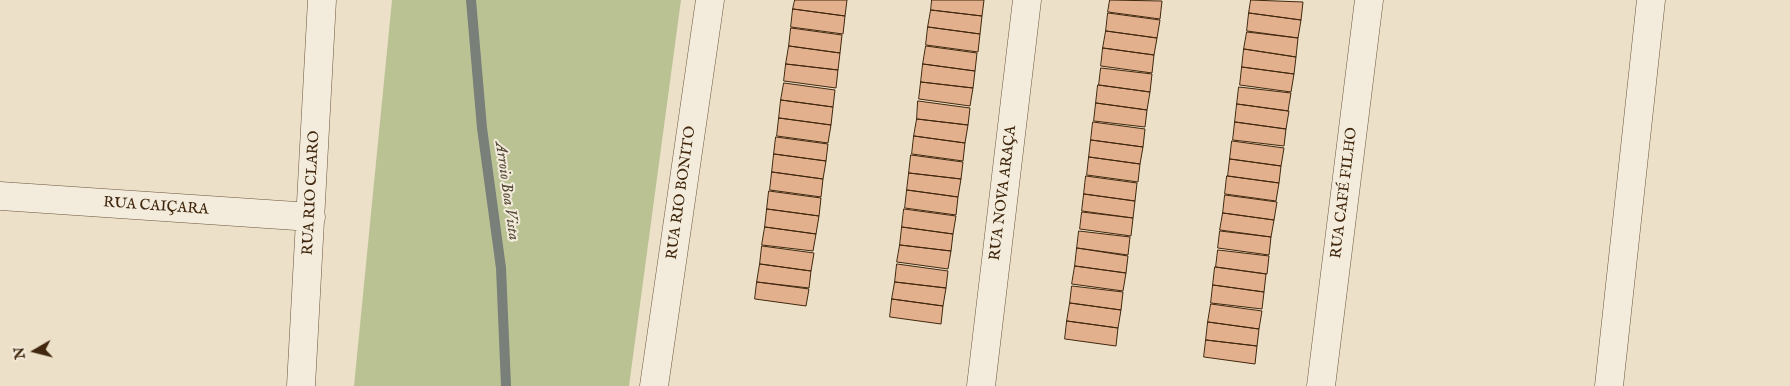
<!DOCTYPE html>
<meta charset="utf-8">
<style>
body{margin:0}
#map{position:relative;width:1790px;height:386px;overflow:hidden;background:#ece0c8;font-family:"IM FELL English",serif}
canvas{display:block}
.north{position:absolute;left:10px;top:326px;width:50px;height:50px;-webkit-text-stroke:4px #f3ebdb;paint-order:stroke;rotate:262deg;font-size:14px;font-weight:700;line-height:20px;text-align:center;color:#40270d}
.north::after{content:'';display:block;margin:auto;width:18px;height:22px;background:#40270d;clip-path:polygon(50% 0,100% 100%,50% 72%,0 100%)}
</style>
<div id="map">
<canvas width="1790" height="386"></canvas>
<div class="north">N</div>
</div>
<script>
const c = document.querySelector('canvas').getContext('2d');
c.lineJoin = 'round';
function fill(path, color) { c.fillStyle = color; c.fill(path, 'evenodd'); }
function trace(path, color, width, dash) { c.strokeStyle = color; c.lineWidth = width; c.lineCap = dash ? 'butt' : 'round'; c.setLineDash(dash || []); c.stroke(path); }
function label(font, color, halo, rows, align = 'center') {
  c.font = font + ' "IM FELL English",serif'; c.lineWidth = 4; c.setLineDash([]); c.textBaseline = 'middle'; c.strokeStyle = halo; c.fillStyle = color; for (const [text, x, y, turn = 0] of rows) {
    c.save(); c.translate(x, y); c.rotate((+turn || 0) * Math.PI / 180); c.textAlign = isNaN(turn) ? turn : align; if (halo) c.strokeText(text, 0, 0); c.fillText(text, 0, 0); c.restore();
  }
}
fill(new Path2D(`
 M392 0H681L629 386H354Z`), '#bac294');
trace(new Path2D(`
 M471 0 482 128 501 268 506 386`), '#797f79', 10);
const building = new Path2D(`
 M795 0H847L845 16 793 9Z
 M932 0H984L982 16 931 10Z
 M1110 0 1162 1 1160 19 1108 12Z
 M1251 0 1303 2 1301 20 1249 13Z
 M793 9 845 16 843 34 791 27Z
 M931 10 982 16 980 34 928 27Z
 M1108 13 1160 20 1157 38 1106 31Z
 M1249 13 1301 20 1298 38 1247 31Z
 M928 27 980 34 978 52 926 45Z
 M791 28 842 35 840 53 789 46Z
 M1106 31 1157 38 1154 55 1103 48Z
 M1247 32 1298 38 1296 57 1244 49Z
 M789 46 840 53 838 70 786 64Z
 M926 46 977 53 975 71 923 64Z
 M1103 48 1154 55 1152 73 1101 66Z
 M1244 49 1296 57 1294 74 1242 67Z
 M786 64 838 70 836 88 784 81Z
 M923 64 975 71 973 88 921 82Z
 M1242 67 1294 74 1291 92 1240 85Z
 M1101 68 1152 74 1150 92 1099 85Z
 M921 82 973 88 970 106 919 99Z
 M784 83 835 90 833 107 781 100Z
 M1098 85 1150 92 1147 110 1096 103Z
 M1239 87 1291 93 1288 111 1237 104Z
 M781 100 833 107 831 125 779 118Z
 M918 101 970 108 968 125 917 119Z
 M1096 103 1147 110 1145 127 1094 121Z
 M1237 104 1289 111 1286 129 1235 122Z
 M779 118 831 125 828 143 777 136Z
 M917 119 968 125 965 143 914 136Z
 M1093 122 1145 129 1143 147 1091 140Z
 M1235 122 1286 129 1284 146 1233 140Z
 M914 136 965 143 963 161 912 154Z
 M776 137 828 144 826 161 774 154Z
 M1091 140 1143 147 1140 164 1089 157Z
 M1232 141 1284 148 1281 166 1230 159Z
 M774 154 826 161 823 179 772 172Z
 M911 155 963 162 961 179 909 173Z
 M1089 157 1140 164 1138 182 1087 175Z
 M1230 159 1281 166 1279 183 1228 176Z
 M772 172 823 179 821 197 770 190Z
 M909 173 961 179 958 197 907 190Z
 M1086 176 1137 183 1135 201 1084 194Z
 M1227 176 1279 183 1276 201 1225 194Z
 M907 190 958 197 956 215 905 208Z
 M769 191 821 198 819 216 767 209Z
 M1084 194 1135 201 1133 218 1082 211Z
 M1225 195 1277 202 1274 220 1223 213Z
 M767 209 819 216 816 234 765 227Z
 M904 209 956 216 953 234 902 227Z
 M1082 212 1133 218 1131 236 1080 229Z
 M1223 213 1274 220 1271 237 1220 230Z
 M765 227 816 234 813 251 762 245Z
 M902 227 953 234 951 251 900 245Z
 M1079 231 1130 237 1128 255 1077 248Z
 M1220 231 1271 237 1269 255 1218 248Z
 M900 245 951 251 948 269 897 262Z
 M762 246 814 253 811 271 760 264Z
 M1077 248 1128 256 1126 273 1075 266Z
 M1218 250 1269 256 1267 274 1216 267Z
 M760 264 811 271 809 288 757 282Z
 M897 264 948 271 946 288 895 282Z
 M1075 266 1126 273 1123 291 1072 284Z
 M1215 267 1266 274 1264 292 1213 285Z
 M757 282 809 289 806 306 755 299Z
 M895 282 946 288 943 306 892 299Z
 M1213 285 1264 292 1262 309 1211 303Z
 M1072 286 1123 292 1121 310 1070 303Z
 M892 299 943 306 941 324 890 317Z
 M1070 303 1121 310 1118 328 1067 321Z
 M1211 304 1262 311 1259 329 1208 322Z
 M1067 321 1118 328 1116 346 1065 339Z
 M1208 322 1259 329 1257 346 1206 340Z
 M1206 340 1257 346 1255 364 1204 357Z`);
fill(building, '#e3b08d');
trace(building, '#40270d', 1);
const minor = new Path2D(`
 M0 196 311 217
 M301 386 322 0
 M654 386 710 0
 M981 386 1027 0
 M1321 386 1369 0
 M1609 386 1651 0`);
trace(minor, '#6b553c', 29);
trace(minor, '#f3ebdb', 28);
label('15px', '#40270d', '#f3ebdb', [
 ["RUA RIO CLARO",312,193,-87],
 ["RUA RIO BONITO",682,193,-82],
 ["RUA NOVA ARAÇA",1004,193,-83],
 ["RUA CAFÉ FILHO",1345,193,-83],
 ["RUA CAIÇARA",156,207,4]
]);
label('italic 16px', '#584c3a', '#f3ebdb', [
 ["Arroio Boa Vista",506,191,82]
]);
</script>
